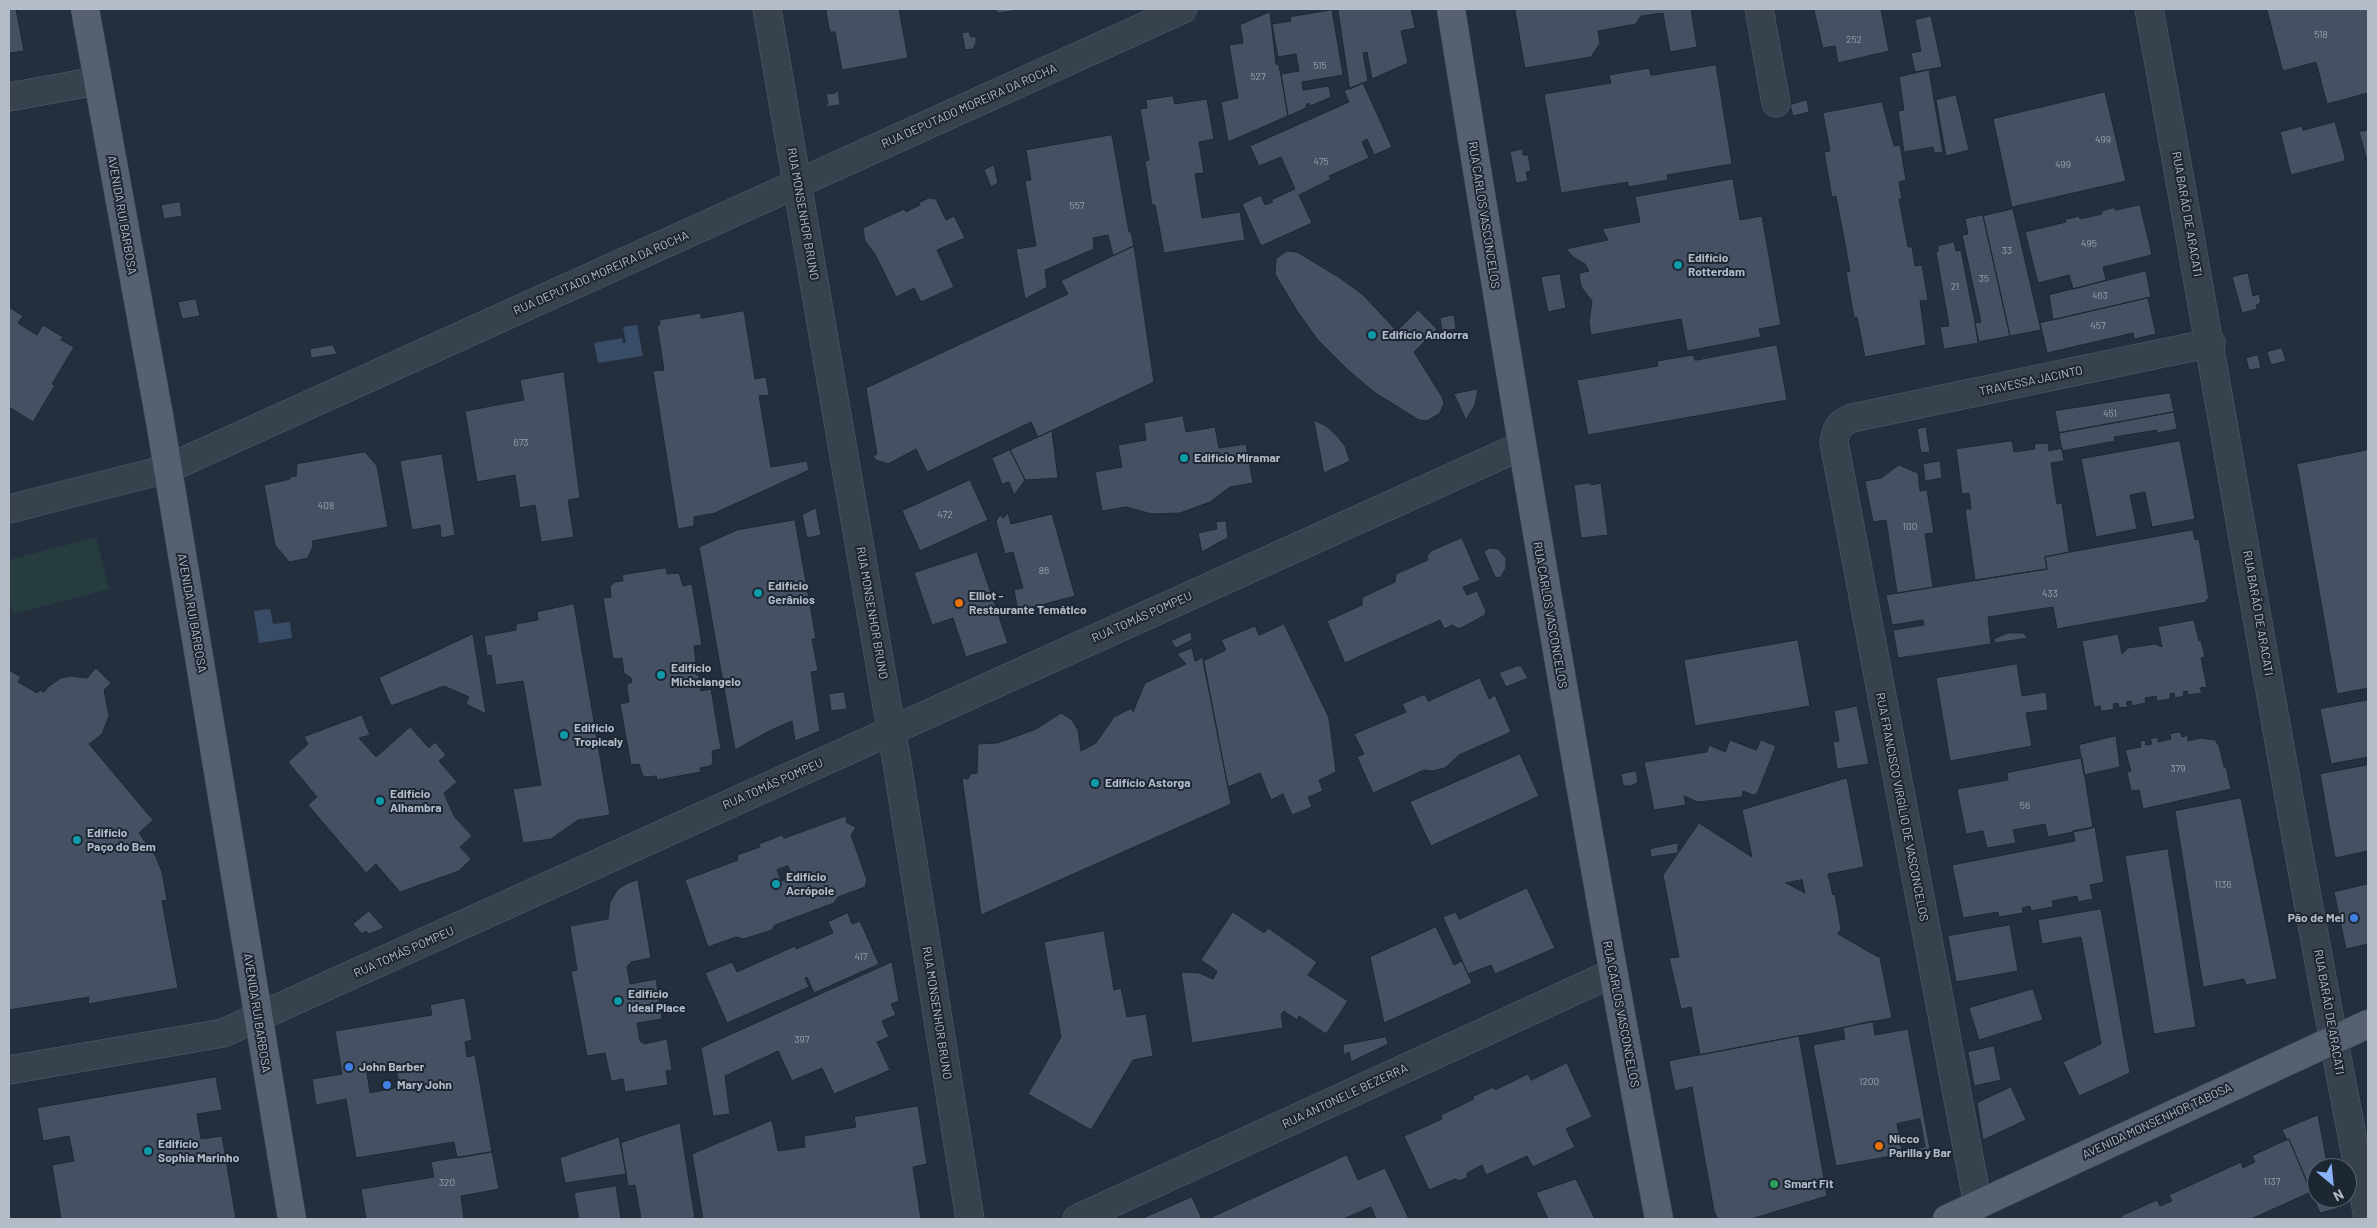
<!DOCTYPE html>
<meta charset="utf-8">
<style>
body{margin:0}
#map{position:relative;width:2377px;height:1228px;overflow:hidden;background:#242f3e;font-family:Barlow,sans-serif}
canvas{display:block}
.frame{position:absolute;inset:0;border:10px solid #b4bcc9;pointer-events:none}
.north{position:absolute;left:2307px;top:1158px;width:50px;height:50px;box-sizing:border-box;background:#1d2633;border:1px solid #59626f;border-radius:50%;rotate:152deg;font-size:14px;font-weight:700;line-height:20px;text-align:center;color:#b4bcc9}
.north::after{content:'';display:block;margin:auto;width:18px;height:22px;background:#8ab4f8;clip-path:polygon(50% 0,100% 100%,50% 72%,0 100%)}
</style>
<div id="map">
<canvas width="2377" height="1228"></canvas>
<div class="frame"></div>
<div class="north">N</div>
</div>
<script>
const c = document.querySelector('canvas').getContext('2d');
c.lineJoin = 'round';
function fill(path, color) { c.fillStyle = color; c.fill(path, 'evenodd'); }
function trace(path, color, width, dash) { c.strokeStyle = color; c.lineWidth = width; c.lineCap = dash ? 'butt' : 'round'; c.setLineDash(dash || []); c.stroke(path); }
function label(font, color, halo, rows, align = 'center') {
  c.font = font + ' Barlow,sans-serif'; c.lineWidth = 4; c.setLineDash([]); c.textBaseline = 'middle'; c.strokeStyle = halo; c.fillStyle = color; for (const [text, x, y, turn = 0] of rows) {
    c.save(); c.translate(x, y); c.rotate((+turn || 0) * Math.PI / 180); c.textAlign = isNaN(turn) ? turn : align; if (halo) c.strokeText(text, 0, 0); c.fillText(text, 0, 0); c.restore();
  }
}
fill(new Path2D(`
 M96 537 109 589 13 614 9 598V560Z`), '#263c3f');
fill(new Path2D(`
 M637 325 643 356 598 363 594 343 622 338 623 343H626L623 327Z
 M270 609 273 624 290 622 292 638 259 643 254 611Z`), '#394c67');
const building = new Path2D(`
 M9 9H16L24 51 9 53Z
 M826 9H899L908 58 842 70 835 32H830Z
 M991 9H1025L1000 13Z
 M1338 9H1411L1415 28 1401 31 1408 63 1372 79 1367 52 1363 53 1368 81 1350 89Z
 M1515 9H1691L1697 47 1670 52 1663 13 1641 16 1636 24 1598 31 1600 43 1591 57 1525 68Z
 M1814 9H1881L1889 51 1838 63 1835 46 1823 48Z
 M2267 9H2368V93L2327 104 2316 62 2283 71Z
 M1332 10 1343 75 1302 82 1303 90 1329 86 1331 97 1310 106 1309 103 1306 105V108L1288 116 1281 74 1299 71 1296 54 1278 57 1272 24 1291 21 1290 17Z
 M1270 12 1276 64 1279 65 1288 116 1228 142 1221 102 1238 98 1229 45 1243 43 1240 25Z
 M1931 16 1942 67 1915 72 1911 53 1921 51 1915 20Z
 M969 32 971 37 976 36V43L973 49 965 50 962 33Z
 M1716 65 1732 164 1667 175 1668 180 1628 187V182L1561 193 1544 94 1611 83 1609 75 1649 68 1651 75Z
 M1929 70 1943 152 1934 153 1933 147 1904 152 1898 111 1904 110 1899 77Z
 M1363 83 1392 147 1374 155 1367 139 1362 142 1369 158 1329 176 1331 179 1299 195 1312 223 1261 246 1242 204 1261 195 1265 205 1273 202 1271 200 1295 189 1281 157 1259 166 1250 146 1349 102 1344 91Z
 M838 89 840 105 825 107 828 103 826 94 835 93Z
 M2105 92 2126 181 2012 207 1993 119Z
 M1956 95 1969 150 1946 156 1936 100Z
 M1173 96 1175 104 1207 99 1214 139 1199 142 1204 173 1195 174 1202 218 1240 212 1245 240 1164 253 1155 205H1152L1145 161 1149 160 1140 109 1147 108 1146 100Z
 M1807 100 1809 112 1793 116 1790 105Z
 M1882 102 1894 146 1900 145 1906 180 1899 182 1902 199H1899L1908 247H1912L1915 266 1922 265 1928 300 1920 301 1926 345 1865 357 1857 317 1854 318 1846 272 1850 271 1836 196 1832 197 1824 152 1830 151 1823 113Z
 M2335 122 2345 157 2344 161 2291 175 2280 132 2302 126 2303 130Z
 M2368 130V164L2359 132Z
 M1112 135 1129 232H1131L1134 246 1113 256 1108 235 1093 238 1094 249 1045 270 1047 287 1025 299 1016 249 1036 246 1025 181 1031 180 1026 150Z
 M1523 149V155H1528L1531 171 1526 172 1528 181 1516 183 1510 152Z
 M994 165 998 183 991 187 984 170Z
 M1733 179 1740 220 1762 216 1781 325 1759 329 1761 337 1687 351 1681 319 1591 335 1589 322 1592 301 1582 288 1579 277 1580 273 1589 271 1585 264 1573 257 1566 249 1608 240 1602 229 1640 222 1635 197Z
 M929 198 936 199 946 220 954 216 965 238 937 250 954 287 921 302 914 288 896 297 875 254 865 241 863 228 904 209 906 212 920 205 919 203Z
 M180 202 182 216 164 219 161 205Z
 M2140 205 2152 255 2103 267 2106 280 2082 287 2073 289 2069 275 2038 283 2025 232 2066 222 2065 219 2072 218 2079 216 2080 219 2102 214V211L2115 207V210Z
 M2013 209 2041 330 2010 336 1983 216Z
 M1983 215 2010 336 1978 342 1975 323 1981 322 1962 235 1968 234 1965 219Z
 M1954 242 1956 251 1961 250 1979 343 1944 349 1940 327 1949 326 1936 252 1938 251V246Z
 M1134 246 1154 382 1038 437 1031 422 927 472 916 449 888 464 876 460 873 456 877 454 866 388 1068 294 1061 281Z
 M1287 251 1297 252 1340 278 1362 294 1397 331 1418 310 1437 329 1414 352 1442 397 1444 403 1440 413 1427 421 1419 420 1374 392 1348 370 1318 340 1297 311 1275 274 1276 259Z
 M2146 271 2151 297 2053 320 2049 295Z
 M2248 273 2253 296 2259 294 2261 303 2256 305 2257 309 2242 313 2232 277Z
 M1560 274 1566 308 1548 312 1541 277Z
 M2148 298 2156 334 2134 339 2133 333 2047 353 2040 323Z
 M196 299 200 316 182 319 178 302Z
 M9 307 23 316 18 323 37 335 43 325 63 337 61 340 74 347 52 384 55 385 33 422 9 407Z
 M744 311 755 379 766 377 769 395 759 396 771 467 807 461 809 470 715 513 694 517V526L678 529 653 371 664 370 657 325H660L659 320 701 313V318Z
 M1454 315 1456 329 1442 331 1440 318Z
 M333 345 337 354 311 358 310 349Z
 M1777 345 1787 400 1588 435 1577 380 1658 366 1657 361 1693 355 1695 360Z
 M2282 348 2286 361 2271 365 2267 352Z
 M2258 355 2261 368 2249 370 2246 358Z
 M564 372 580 498 568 500 574 537 541 542 535 505 520 508 515 475 477 482 465 411 524 400 520 380Z
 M1478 389 1475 405 1466 420 1454 394Z
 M2170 393 2174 412 2059 433 2055 411Z
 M2174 412 2177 429 2157 433V430L2114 437 2115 441 2062 451 2059 433Z
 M1183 416 1186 432 1215 427 1219 448 1246 444 1253 483 1230 487 1210 502 1180 513 1152 514 1126 507 1102 511 1095 472 1122 467 1118 445 1146 440 1144 423Z
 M1314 420 1326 426 1336 435 1345 446 1350 461 1324 473Z
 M1926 427 1930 452 1921 453 1917 429Z
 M1052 431 1058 478 1025 480 1010 450Z
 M2012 441 2014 452 2035 449 2034 444 2048 443 2049 451 2062 448 2064 461 2051 463 2057 504 2062 503 2069 552 2045 557 2047 569 1975 580 1965 509H1971L1969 493 1962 494 1956 449Z
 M2180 441 2195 519 2152 527 2145 492 2130 495 2137 529 2096 537 2081 459Z
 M1010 450 1025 480 1014 495 1009 482 1002 484 992 458Z
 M2368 450V688L2337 694 2297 464Z
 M365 452 377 466 388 527 312 541 313 546 308 558 289 562 275 545 264 485 290 479V477L296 476 297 464Z
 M442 454 455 535 441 538 440 525 412 530 400 461Z
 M1940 461 1942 478 1925 481 1923 464Z
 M1899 465 1918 473 1920 491 1927 490 1934 533 1925 534 1933 587 1897 593 1886 520 1873 522 1865 481 1881 478Z
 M970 480 988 520 920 551 902 511Z
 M1590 483 1591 485 1601 483 1608 535 1581 538 1574 485Z
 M816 508 821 535 807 538 802 515Z
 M1008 513 1011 524 1052 514 1075 596 1018 611 1014 590 1023 588 1013 552 1005 554 996 521 1000 515 1003 518Z
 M795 520 816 639H812L818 671 811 672 820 731 795 741 792 721 769 731 735 750 699 547 737 530Z
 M1226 521 1228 538 1221 541 1202 552 1198 533 1217 529 1216 522Z
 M2193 530 2195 540 2199 539 2209 599 2206 600 2207 602 2057 629 2053 607 1988 617 1991 644 1898 658 1893 630 1924 625 1923 620 1892 625 1886 595 2047 569 2045 557Z
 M1462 538 1480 580 1463 587 1467 595 1477 591 1486 611 1485 615 1461 628H1457L1452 625 1444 629 1440 620 1345 663 1327 621 1362 605V598L1365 596 1395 582 1396 574 1428 560 1427 556 1431 551Z
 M1489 548 1498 549 1506 558V568L1500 578 1495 577 1484 552Z
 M977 552 1008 643 966 657 953 618 932 625 914 573Z
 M666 568 667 574 679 573 683 586 692 584 702 645 694 646 696 662 691 667 692 672 699 676 701 691 711 689 721 749 712 751 713 763 710 766 700 768 701 772 657 780 656 776 648 777 643 776 639 764 631 765 620 704 629 702 627 688V684L632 682 631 678 624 673 622 658 613 659 603 598 611 597 610 586 615 582 623 581 622 575Z
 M574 604 610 815 578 820 551 839 523 843 513 789 541 785 523 681 496 685 491 655 487 656 484 636 516 630V624L538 620 537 612Z
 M2194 620 2199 641 2201 640 2205 657 2201 658 2207 687 2200 688 2202 693 2188 695 2187 691 2183 692 2184 696 2175 698 2174 693 2170 694V699L2157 701 2156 696 2145 698 2146 703 2132 706 2131 701 2126 702 2128 707 2119 708 2118 703 2113 704 2114 709 2105 711H2101L2100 706 2094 707 2082 641 2118 634 2122 654 2128 648 2155 644 2162 647 2158 627Z
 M1284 624 1329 718 1336 772 1319 780 1323 791 1308 797 1312 807 1292 815 1283 794 1271 800 1260 773 1228 787 1203 661 1226 650 1221 640 1255 626 1259 635Z
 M1191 632 1192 640 1176 648 1171 641Z
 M2008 633H2023L2028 638 1995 643 1994 639Z
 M473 634 486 714 466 704 469 697 444 686 391 706 379 678Z
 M1798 640 1810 706 1695 726 1684 660Z
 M1192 648 1195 661 1203 657 1231 804 981 915 962 778 968 779 970 774 977 773 978 744 997 743 1020 735 1036 729 1061 713 1072 720 1078 730 1081 751 1096 743 1114 717 1132 708 1133 712 1145 683 1186 664 1177 654Z
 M2017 664 2022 696 2046 692 2048 710 2026 713 2032 746 1950 761 1936 678Z
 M1517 666H1521L1528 678 1506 687 1499 673Z
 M96 668 111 683 104 690 109 716 102 734 89 744 153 820 139 833 156 857 162 872 167 900 162 901 178 988 88 1004 89 997 9 1010V670L21 677 18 682 37 693 40 690 44 692 48 687 61 678 70 676 87 678Z
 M1480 678 1489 699 1495 695 1511 732 1459 755 1445 768 1432 771 1424 770 1373 793 1357 757 1364 754 1354 734 1406 712 1402 704 1425 694 1428 701Z
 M844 692 847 709 831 711 829 694Z
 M2368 700V757L2331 764 2320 709Z
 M1857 706 1869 764 1837 769 1833 742 1839 741 1834 711Z
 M362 715 370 735 359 738 376 757 410 727 429 748 435 742 446 755 439 761 457 782 444 793 454 816 472 836 460 847 471 859 459 871 400 892 376 864 366 873 308 805 317 797 288 762 308 744 304 737Z
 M2180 732 2182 737 2188 735V741L2201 738 2215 740 2219 746 2224 767H2226L2231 789 2143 809 2139 790 2131 791 2127 772 2131 771 2125 750 2141 747 2140 741 2145 740 2146 745 2152 744 2150 739 2158 737V742L2171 739 2170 734Z
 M2116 736 2120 767 2084 775 2079 745Z
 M1730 740 1756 750 1761 740 1776 746 1757 794 1753 795 1743 791 1742 797 1698 802 1684 796 1686 805 1654 810 1644 762 1707 752 1709 745 1725 752Z
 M1520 754 1539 796 1431 846 1410 802Z
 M2082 758 2093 828 2048 837 2045 824 2013 830 2016 843 1987 848 1983 831 1966 834 1957 789 2008 780 2007 773Z
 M2368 765V851L2335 858 2320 774Z
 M1636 771 1638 782 1631 786H1623L1621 774Z
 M1847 778 1864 867 1828 874 1833 895 1835 894 1841 929 1838 934 1878 957 1879 953 1892 1018 1700 1055 1691 1007 1681 1009 1669 958 1679 957 1663 875 1699 823 1752 857 1742 810ZM1802 880 1805 893 1786 883Z
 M2241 798 2277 979 2246 985 2244 979 2203 987 2175 811Z
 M846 816 847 823 856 827 851 835 867 880 865 887 838 897 834 903 775 925 772 930 744 939 736 937 708 947 685 880 738 860 737 855 760 847 759 844 782 835 784 838ZM788 866 792 877 781 881 777 870Z
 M2095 827 2104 882 2090 885 2093 899 2078 902 2077 896 2052 901 2053 907 2031 911 2030 906 2022 908 2023 913 1999 917 1998 912 1963 918 1952 865 2075 841 2073 831Z
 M1678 843V853L1651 857 1650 849Z
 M2168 849 2196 1027 2154 1034 2125 856Z
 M638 880 651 958 631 962 627 967 630 984 656 979 662 1019 637 1023 640 1041 644 1044 667 1039 672 1070 666 1071 668 1085 625 1092 623 1079 611 1081 605 1053 587 1056 571 971 577 970 570 926 608 919 610 902 618 889 628 883Z
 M2368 884V944L2346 949 2334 892Z
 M1527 888 1555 948 1495 974 1491 965 1468 974 1443 917 1456 912 1459 919Z
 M2101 909 2130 1073 2079 1096 2063 1062 2101 1044 2081 937 2042 944 2038 920Z
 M369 911 384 928 369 934 366 931 362 934 353 924Z
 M1233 912 1264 933 1268 928 1317 962 1308 975 1348 1001 1326 1034 1299 1016 1297 1020 1284 1011 1281 1014 1283 1028 1192 1043 1181 972 1199 973 1213 979 1217 971 1201 960Z
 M848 913 852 924 860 921 879 964 814 993 807 977 805 978 809 987 727 1023 705 973 732 962 737 972 795 946 796 949 833 933 828 922Z
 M2010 925 2018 971 1956 982 1948 936Z
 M1436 927 1454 965 1462 961 1472 983 1384 1023 1370 957Z
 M1104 931 1114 990 1121 988 1127 1017 1146 1014 1153 1056 1133 1060 1091 1130 1028 1094 1061 1037 1044 942Z
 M892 962 899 1001 891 1004 896 1015 882 1021 889 1037 877 1042 890 1070 834 1094 822 1068 792 1081 778 1051 725 1076 730 1114 713 1116 701 1048Z
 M2033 989 2043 1020 1979 1040 1969 1008Z
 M465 998 472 1040 465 1042 467 1057 475 1055 492 1152 457 1158 454 1142 356 1158 346 1099 316 1105 312 1079 342 1074 335 1031 432 1015 430 1005ZM396 1068 399 1087 370 1093 367 1073Z
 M1873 1021 1875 1035 1908 1029 1930 1149 1836 1166 1813 1045 1845 1039 1843 1028ZM1920 1119 1925 1147 1902 1151 1897 1124Z
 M1799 1036 1827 1196 1751 1219H1718L1714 1211 1692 1087 1675 1091 1669 1061Z
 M1386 1037 1388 1044 1351 1062 1349 1052 1344 1055 1343 1045Z
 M1994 1046 2001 1080 1974 1086 1968 1052Z
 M1567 1063 1592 1117 1566 1129 1575 1147 1533 1167 1527 1156 1486 1175 1482 1165 1467 1173V1178L1459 1181 1455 1179 1429 1190 1404 1136 1442 1119 1441 1115 1474 1099 1472 1097 1493 1087 1495 1090 1528 1074 1531 1080Z
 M216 1077 222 1110 197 1114 201 1139 222 1136 236 1219H61L52 1165 74 1161 69 1136 43 1141 37 1108Z
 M2011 1087 2026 1120 1983 1140 1977 1103Z
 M918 1106 927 1164 913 1167 921 1219H703L692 1154 772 1120 778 1151 805 1147 804 1136 856 1127 854 1117Z
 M2318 1115 2328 1168H2317V1198H2334L2336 1209 2320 1213 2289 1139 2287 1140 2282 1130Z
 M680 1123 695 1219H641L635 1185 628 1186 621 1143Z
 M619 1137 626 1174 565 1183 560 1158Z
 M2289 1139 2311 1192 2251 1219H2122L2121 1216 2157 1200 2160 1206 2172 1201 2169 1195 2241 1162 2243 1168 2255 1162 2252 1156Z
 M492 1152 499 1189 461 1196 464 1219H366L361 1189 434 1177 431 1162Z
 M1347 1155 1358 1180 1385 1168 1409 1219H1376L1371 1207 1343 1219H1208Z
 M1576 1179 1595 1219H1546H1548L1536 1193Z
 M616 1186 621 1219H579L574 1193Z
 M1192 1197 1202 1219H1141Z`);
fill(building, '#455162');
trace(building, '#1f2835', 1);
const minor = new Path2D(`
 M767 9 898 769 970 1219
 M1759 9 1776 103
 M2149 9C2223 411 2288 815 2368 1217
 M9 97 97 81
 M9 509 167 469 1183 9
 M9 1070 223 1033 1521 446
 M1978 1205 1834 442C1836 429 1839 423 1852 418L2211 343
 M1077 1219 1613 973`);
const major = new Path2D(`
 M85 9 160 421 292 1219
 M1451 9C1516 413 1583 817 1659 1219
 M1947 1219 2368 1024`);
trace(minor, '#565f6c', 29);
trace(major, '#414a57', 29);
trace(minor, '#38414e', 28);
trace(major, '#56606e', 28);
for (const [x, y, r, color] of [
 [1678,265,5,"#0f9aa8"],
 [1372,335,5,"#0f9aa8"],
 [1184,458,5,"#0f9aa8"],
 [758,593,5,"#0f9aa8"],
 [959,603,5,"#e8710a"],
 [661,675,5,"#0f9aa8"],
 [564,735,5,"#0f9aa8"],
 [1095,783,5,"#0f9aa8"],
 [380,801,5,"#0f9aa8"],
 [77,840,5,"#0f9aa8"],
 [776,884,5,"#0f9aa8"],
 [2354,918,5,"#3f7fe0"],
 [618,1001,5,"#0f9aa8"],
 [349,1067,5,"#3f7fe0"],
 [387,1085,5,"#3f7fe0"],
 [1879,1146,5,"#e8710a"],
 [148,1151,5,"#0f9aa8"],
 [1774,1184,5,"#2e9e5b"]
]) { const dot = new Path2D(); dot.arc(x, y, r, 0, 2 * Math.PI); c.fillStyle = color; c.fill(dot); trace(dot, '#1d2633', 2); }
label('10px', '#98a1af', null, [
 ["518",2321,35],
 ["252",1854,40],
 ["515",1320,66],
 ["527",1258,77],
 ["499",2103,140],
 ["475",1321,162],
 ["499",2063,165],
 ["557",1077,206],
 ["495",2089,244],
 ["33",2007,251],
 ["35",1984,279],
 ["21",1955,287],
 ["463",2100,296],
 ["457",2098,326],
 ["451",2110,414],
 ["673",521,443],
 ["408",326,506],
 ["472",945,515],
 ["100",1910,527],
 ["86",1044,571],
 ["433",2050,594],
 ["379",2178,769],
 ["56",2025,806],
 ["1136",2223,885],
 ["417",861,957],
 ["397",802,1040],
 ["1200",1869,1082],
 ["1137",2272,1182],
 ["320",447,1183]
]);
label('12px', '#b4bcc9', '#1d2633', [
 ["RUA DEPUTADO MOREIRA DA ROCHA",969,106,-24],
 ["RUA MONSENHOR BRUNO",803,214,80],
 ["RUA BARÃO DE ARACATI",2187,214,80],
 ["AVENIDA RUI BARBOSA",122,215,80],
 ["RUA CARLOS VASCONCELOS",1484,215,81],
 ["RUA DEPUTADO MOREIRA DA ROCHA",601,273,-24],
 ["TRAVESSA JACINTO",2031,381,-12],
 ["AVENIDA RUI BARBOSA",192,613,80],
 ["RUA MONSENHOR BRUNO",872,613,80],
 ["RUA BARÃO DE ARACATI",2258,613,80],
 ["RUA CARLOS VASCONCELOS",1550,615,80],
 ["RUA TOMÁS POMPEU",1142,617,-24],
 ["RUA TOMÁS POMPEU",773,784,-24],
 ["RUA FRANCISCO VIRGÍLIO DE VASCONCELOS",1902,807,79],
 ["RUA TOMÁS POMPEU",404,952,-24],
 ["RUA BARÃO DE ARACATI",2329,1012,80],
 ["AVENIDA RUI BARBOSA",257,1013,81],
 ["RUA MONSENHOR BRUNO",937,1013,81],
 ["RUA CARLOS VASCONCELOS",1621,1014,79],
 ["RUA ANTONELE BEZERRA",1345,1096,-25],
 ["AVENIDA MONSENHOR TABOSA",2157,1121,-25]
]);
label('bold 12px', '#b4bcc9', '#1d2633', [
 ["Edifício",1688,258],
 ["Rotterdam",1688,272],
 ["Edifício Andorra",1382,335],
 ["Edifício Miramar",1194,458],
 ["Edifício",768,586],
 ["Gerânios",768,600],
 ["Elliot -",969,596],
 ["Restaurante Temático",969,610],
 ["Edifício",671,668],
 ["Michelangelo",671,682],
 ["Edifício",574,728],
 ["Tropicaly",574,742],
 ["Edifício Astorga",1105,783],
 ["Edifício",390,794],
 ["Alhambra",390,808],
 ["Edifício",87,833],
 ["Paço do Bem",87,847],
 ["Edifício",786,877],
 ["Acrópole",786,891],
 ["Pão de Mel",2344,918,"right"],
 ["Edifício",628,994],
 ["Ideal Place",628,1008],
 ["John Barber",359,1067],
 ["Mary John",397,1085],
 ["Nicco",1889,1139],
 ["Parilla y Bar",1889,1153],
 ["Edifício",158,1144],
 ["Sophia Marinho",158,1158],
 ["Smart Fit",1784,1184]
], 'left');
</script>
